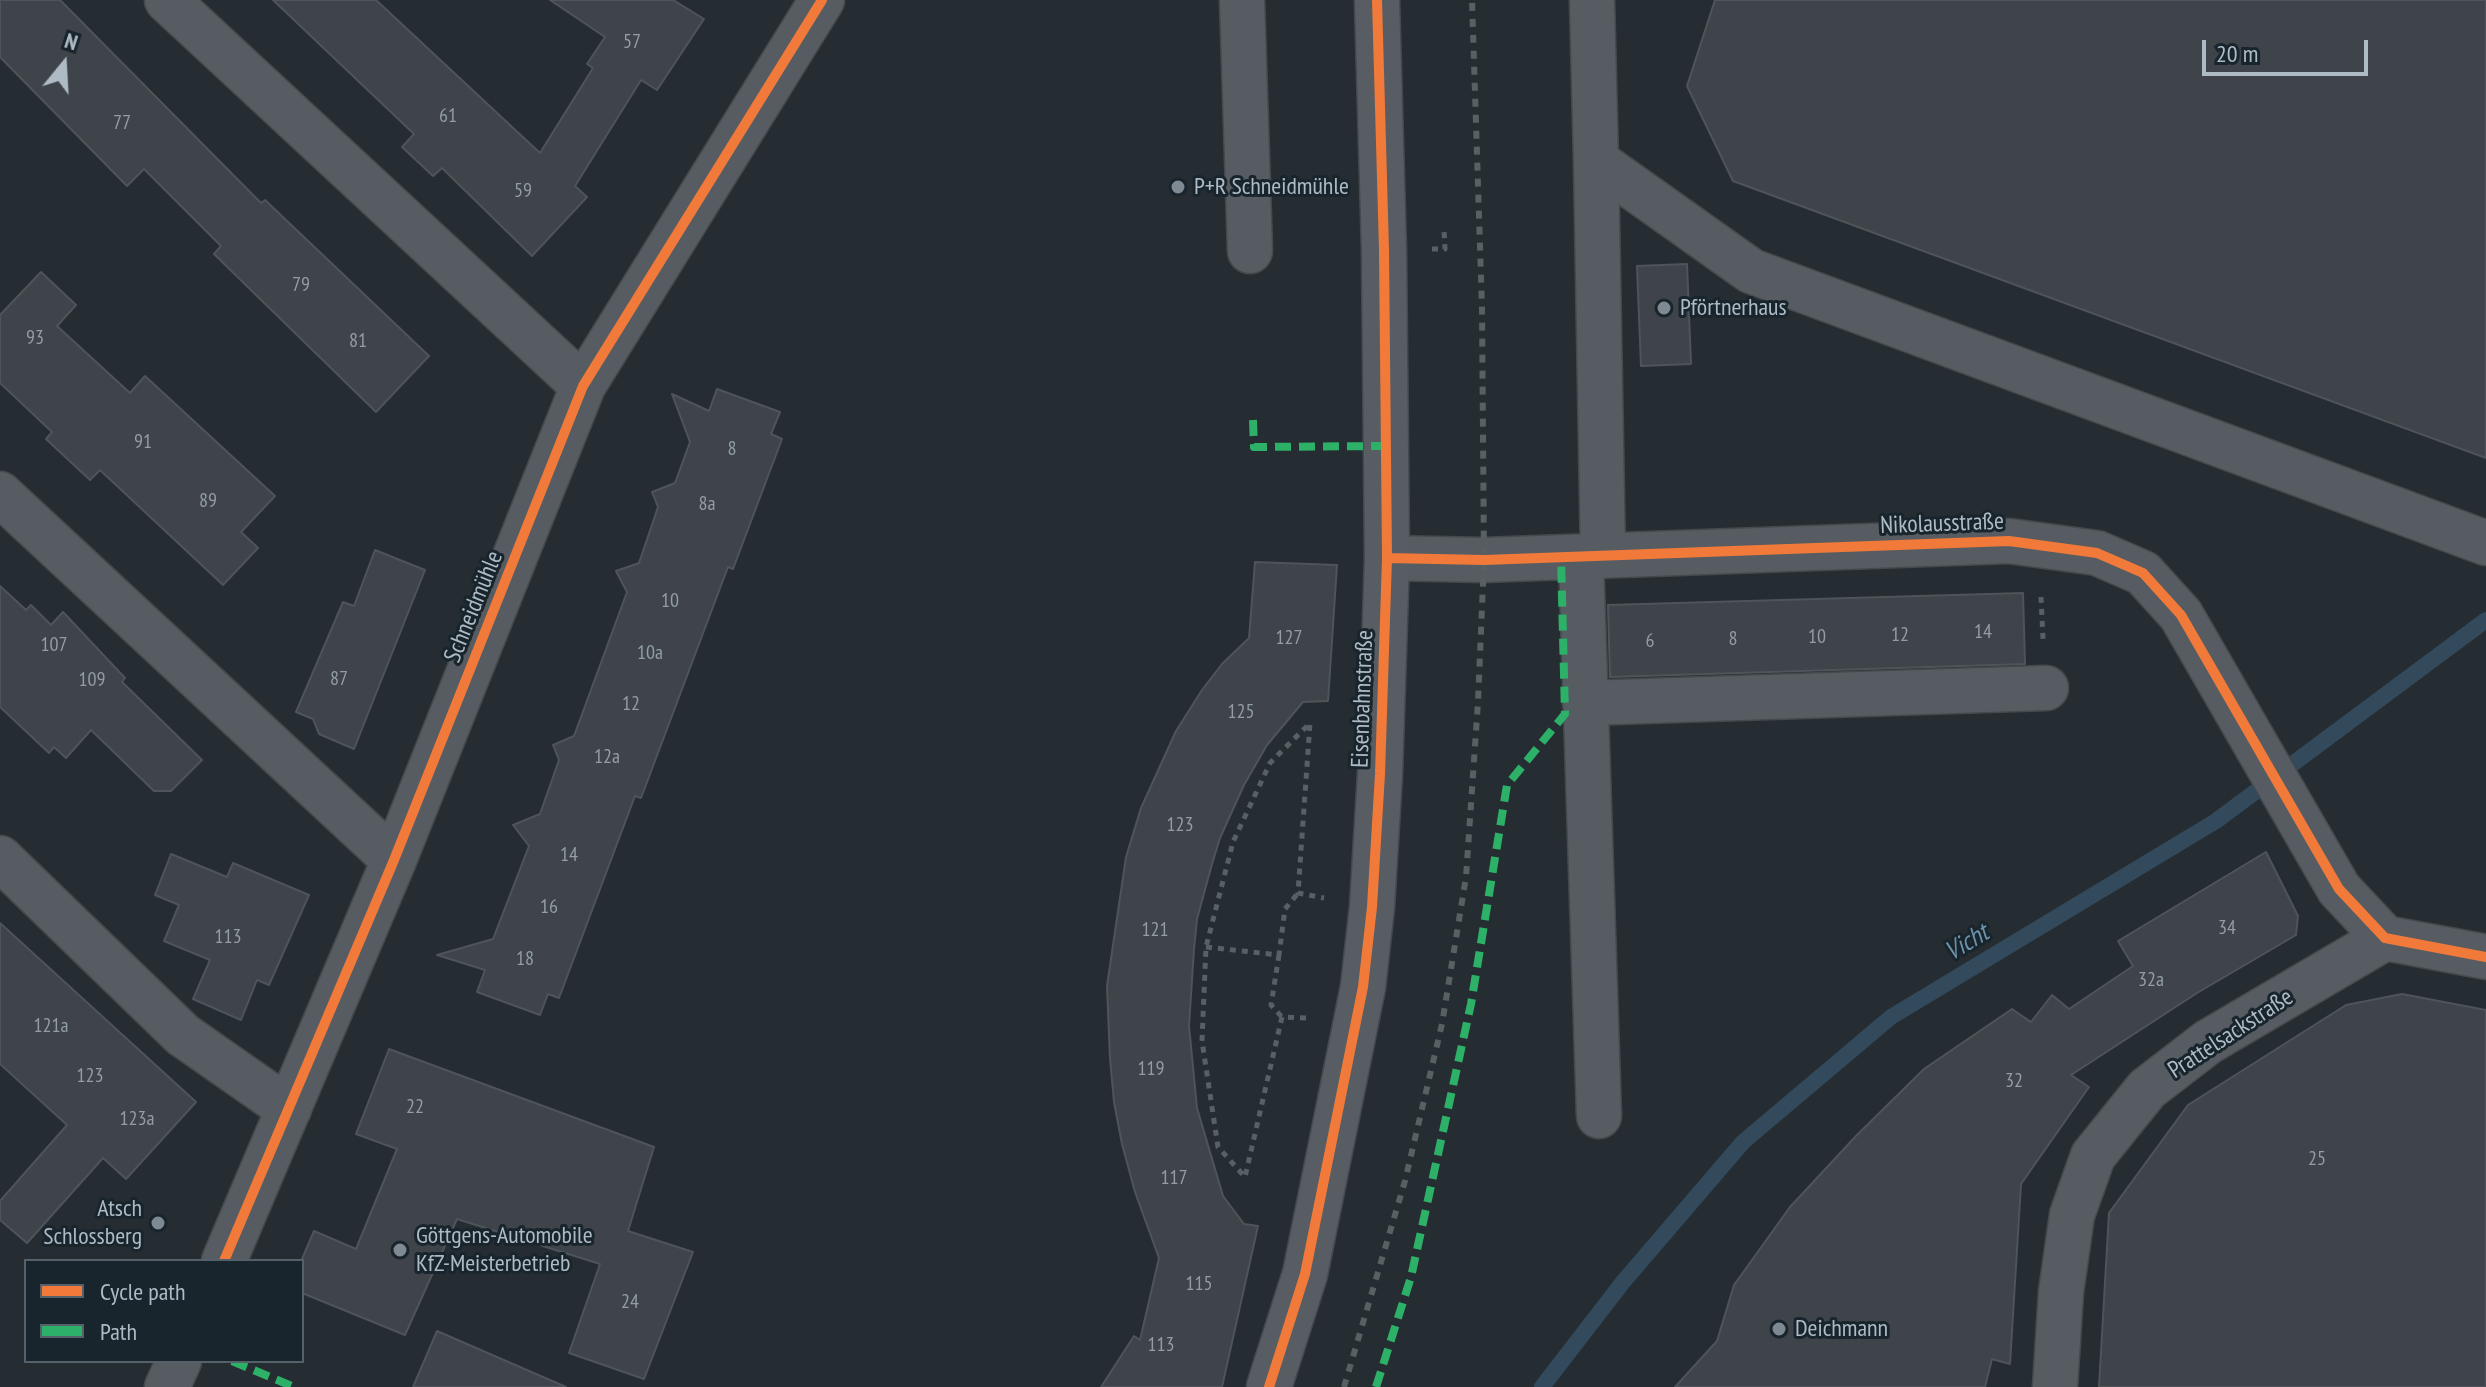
<!DOCTYPE html>
<meta charset="utf-8">
<style>
body{margin:0}
#map{position:relative;width:2486px;height:1387px;overflow:hidden;background:#262d32;font-family:"PT Sans Narrow",sans-serif}
canvas{display:block}
.legend{position:absolute;left:24px;top:1259px;width:280px;height:104px;box-sizing:border-box;background:#19252d;border:2px solid #55616a;margin:0;padding:10px 14px;list-style:none;font-size:24px;color:#aebbc5}
.legend li{display:flex;align-items:center;gap:16px;height:40px}
.legend b{width:40px;border:2px solid #55616a}
.north{position:absolute;left:24px;top:24px;width:80px;height:80px;-webkit-text-stroke:6px #19252d;paint-order:stroke;rotate:18deg;font-size:22px;font-weight:700;line-height:32px;text-align:center;color:#aebbc5}
.north::after{content:'';display:block;margin:auto;width:28px;height:36px;background:#aebbc5;clip-path:polygon(50% 0,100% 100%,50% 72%,0 100%)}
.scale{position:absolute;left:2202px;top:40px;width:166px;height:36px;box-sizing:border-box;border:4px solid #aebbc5;border-top:0;padding-left:10px;font-size:24px;line-height:28px;white-space:nowrap;color:#aebbc5;-webkit-text-stroke:6px #19252d;paint-order:stroke}
</style>
<div id="map">
<canvas width="2486" height="1387"></canvas>
<ul class="legend">
<li><b style="height:10px;background:#f17a3a"></b>Cycle path</li>
<li><b style="height:10px;background:#2db169"></b>Path</li>
</ul>
<div class="north">N</div>
<div class="scale">20 m</div>
</div>
<script>
const c = document.querySelector('canvas').getContext('2d');
c.lineJoin = 'round';
function trace(path, color, width, dash) { c.strokeStyle = color; c.lineWidth = width; c.lineCap = dash ? 'butt' : 'round'; c.setLineDash(dash || []); c.stroke(path); }
function fill(path, color) { c.fillStyle = color; c.fill(path, 'evenodd'); }
function label(font, color, halo, rows, align = 'center') {
  c.font = font + ' "PT Sans Narrow",sans-serif'; c.lineWidth = 6; c.setLineDash([]); c.textBaseline = 'middle'; c.strokeStyle = halo; c.fillStyle = color; for (const [text, x, y, turn = 0] of rows) {
    c.save(); c.translate(x, y); c.rotate((+turn || 0) * Math.PI / 180); c.textAlign = isNaN(turn) ? turn : align; if (halo) c.strokeText(text, 0, 0); c.fillText(text, 0, 0); c.restore();
  }
}
trace(new Path2D(`
 M1542 1387 1623 1282 1743 1142 1891 1017 2216 821 2486 620`), '#324a5c', 16);
const building = new Path2D(`
 M0 0H60L261 203 265 200 429 356 376 412 214 254 221 246 144 169 127 186 0 57Z
 M273 0H376L540 153 593 68 587 64 605 37 550 0H673L704 19 657 90 641 80 575 186 587 197 532 256 442 168 433 176 402 147 414 134Z
 M1715 0H2486V458L1733 181 1687 86Z
 M1687 264 1691 364 1641 366 1637 266Z
 M41 272 76 305 57 326 130 393 145 376 275 496 241 532 258 548 223 585 100 470 90 480 46 439 52 432 0 383V315Z
 M717 389 780 412 771 434 782 439 733 569 728 567 641 798 635 796 559 998 548 994 540 1015 477 992 485 970 437 955 493 939 529 846 513 825 540 814 559 760 553 745 574 736 627 592 616 571 639 563 658 507 652 492 675 483 690 442 672 394 709 411Z
 M375 550 425 570 354 749 319 734 313 719 296 712 343 602 354 606Z
 M1255 562 1337 565 1328 701 1303 702 1267 745 1244 785 1220 838 1212 864 1197 919 1194 949 1189 1026 1197 1108 1223 1196 1244 1224 1258 1226 1222 1387H1101L1134 1336 1140 1340 1159 1258 1135 1192 1122 1144 1114 1102 1110 1058 1107 986 1126 857 1141 808 1176 731 1202 690 1222 664 1249 638Z
 M0 586 26 610 31 605 51 625 63 612 125 678 122 682 202 760 171 791H154L91 730 66 758 54 747 49 753 0 707Z
 M2023 593 2025 664 1610 677 1608 605Z
 M2266 852 2298 916 2296 935 2197 993 2071 1075 2089 1087 2021 1184 2010 1364 1992 1359 1985 1387H1675L1717 1341 1734 1285 1790 1207 1856 1136 1924 1069 2012 1009 2031 1022 2052 995 2069 1009 2133 966 2118 941Z
 M171 854 227 877 233 863 309 895 269 985 257 980 241 1020 193 999 210 960 164 941 179 905 155 895Z
 M0 923 196 1102 126 1179 103 1158 27 1243 0 1220V1201L67 1125 0 1064Z
 M2402 994 2486 1010V1387H2099L2109 1213 2188 1105 2346 1005Z
 M389 1049 654 1147 628 1231 693 1252 644 1379 569 1353 600 1264 457 1219 405 1335 302 1293V1259L314 1231 356 1249 397 1149 356 1134Z
 M437 1331 566 1387H413Z`);
fill(building, '#3e4449');
trace(building, '#4d555a', 2);
const minor = new Path2D(`
 M167 0 583 386
 M1242 0 1250 251
 M1592 0 1596 161 1751 271 2486 543
 M1596 161 1603 556
 M0 494 394 860
 M1581 557 1599 1116
 M1387 558 1484 560 2009 541 2097 553 2143 573 2181 615 2339 889 2385 938 2486 957
 M1585 703 2046 688
 M0 858 183 1035 289 1109
 M224 1261 394 860 583 386 822 0
 M167 1387 179 1361
 M2055 1387 2061 1292 2072 1215 2093 1156 2147 1089 2208 1042 2385 938`);
const major = new Path2D(`
 M1269 1387 1305 1274 1363 987 1372 907 1380 774 1387 558 1384 250 1377 0`);
trace(minor, '#44494d', 47);
trace(major, '#434a4f', 47);
trace(new Path2D(`
 M1432 249H1445L1444 230
 M2041 597 2043 639
 M1206 947 1279 955 1285 909 1298 893
 M1279 955 1271 1005 1282 1017
 M1306 1018 1282 1017 1245 1177 1218 1147 1202 1041 1206 947 1233 842 1270 763 1310 723 1298 893 1324 898`), '#596065', 5, [6, 6]);
trace(minor, '#565c61', 44);
trace(major, '#585d63', 44);
trace(new Path2D(`
 M1344 1387 1405 1181 1442 1024 1466 877 1478 702 1484 560 1482 308 1472 0`), '#596064', 6, [8, 8]);
trace(new Path2D(`
 M1253 420 1254 447 1385 446
 M232 1361 294 1387
 M1376 1387 1411 1277 1471 1004 1507 785 1565 714 1561 557`), '#2db169', 8, [16, 8]);
trace(new Path2D(`
 M1387 558 1484 560 2009 541 2097 553 2143 573 2181 615 2339 889 2385 938 2486 957
 M224 1261 394 860 583 386 822 0
 M1269 1387 1305 1274 1363 987 1372 907 1380 774 1387 558 1384 250 1377 0`), '#f17a3a', 10);
for (const [x, y, r, color] of [
 [1178,187,8,"#7e8992"],
 [1664,308,8,"#7e8992"],
 [158,1223,8,"#7e8992"],
 [400,1250,8,"#7e8992"],
 [1779,1329,8,"#7e8992"]
]) { const dot = new Path2D(); dot.arc(x, y, r, 0, 2 * Math.PI); c.fillStyle = color; c.fill(dot); trace(dot, '#19252d', 3); }
label('20px', '#929da6', null, [
 ["57",632,42],
 ["61",448,116],
 ["77",122,123],
 ["59",523,191],
 ["79",301,285],
 ["93",35,338],
 ["81",358,341],
 ["91",143,442],
 ["8",732,449],
 ["89",208,501],
 ["8a",707,504],
 ["10",670,601],
 ["14",1983,632],
 ["12",1900,635],
 ["10",1817,637],
 ["127",1289,638],
 ["8",1733,639],
 ["6",1650,641],
 ["107",54,645],
 ["10a",650,653],
 ["87",339,679],
 ["109",92,680],
 ["12",631,704],
 ["125",1241,712],
 ["12a",607,757],
 ["123",1180,825],
 ["14",569,855],
 ["16",549,907],
 ["34",2227,928],
 ["121",1155,930],
 ["113",228,937],
 ["18",525,959],
 ["32a",2151,980],
 ["121a",51,1026],
 ["119",1151,1069],
 ["123",90,1076],
 ["32",2014,1081],
 ["22",415,1107],
 ["123a",137,1119],
 ["25",2317,1159],
 ["117",1174,1178],
 ["115",1199,1284],
 ["24",630,1302],
 ["113",1161,1345]
]);
label('24px', '#aebbc5', '#19252d', [
 ["P+R Schneidmühle",1194,187],
 ["Pförtnerhaus",1680,308],
 ["Atsch",142,1209,"right"],
 ["Schlossberg",142,1237,"right"],
 ["Göttgens-Automobile",416,1236],
 ["KfZ-Meisterbetrieb",416,1264],
 ["Deichmann",1795,1329]
], 'left');
label('24px', '#aebbc5', '#19252d', [
 ["Nikolausstraße",1942,524,-2],
 ["Schneidmühle",474,607,-68],
 ["Eisenbahnstraße",1363,699,-88],
 ["Prattelsackstraße",2231,1034,-33]
]);
label('italic 26px', '#6e91aa', '#19252d', [
 ["Vicht",1967,943,-31]
]);
</script>
